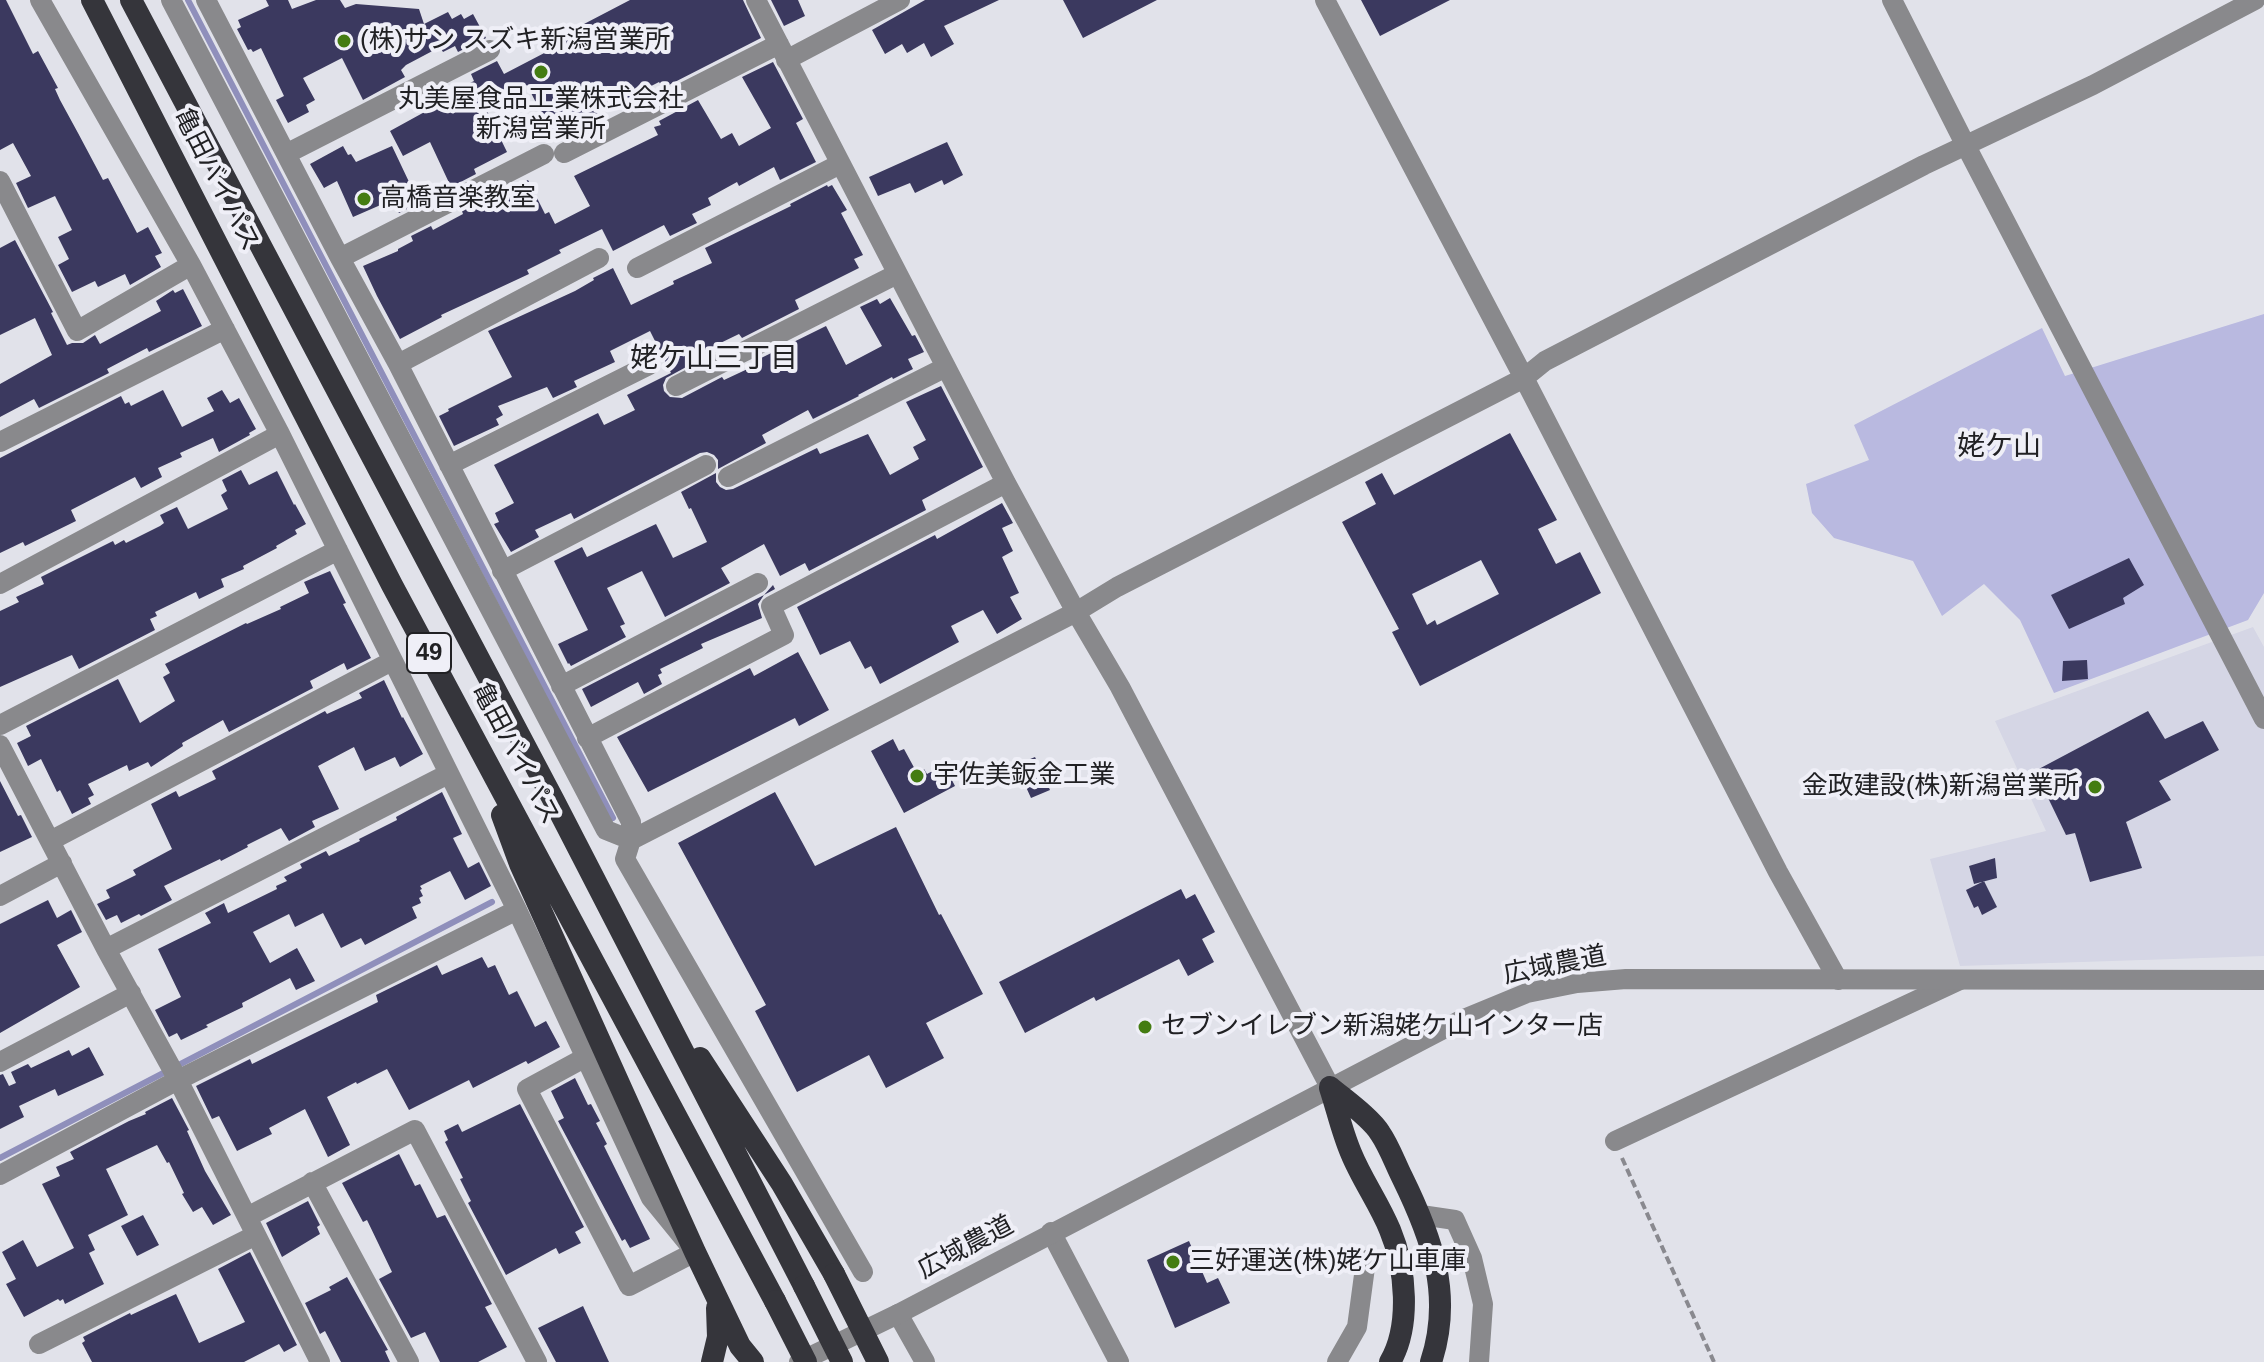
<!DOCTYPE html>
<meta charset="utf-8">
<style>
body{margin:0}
canvas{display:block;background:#e1e2ea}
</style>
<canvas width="2264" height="1362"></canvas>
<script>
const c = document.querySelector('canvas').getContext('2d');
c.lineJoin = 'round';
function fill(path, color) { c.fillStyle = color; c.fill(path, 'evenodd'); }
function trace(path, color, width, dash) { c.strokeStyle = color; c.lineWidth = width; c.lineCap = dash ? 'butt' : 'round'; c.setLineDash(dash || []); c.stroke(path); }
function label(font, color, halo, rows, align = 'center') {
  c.font = font + ' Helvetica,"Noto Sans JP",sans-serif'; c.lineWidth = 8; c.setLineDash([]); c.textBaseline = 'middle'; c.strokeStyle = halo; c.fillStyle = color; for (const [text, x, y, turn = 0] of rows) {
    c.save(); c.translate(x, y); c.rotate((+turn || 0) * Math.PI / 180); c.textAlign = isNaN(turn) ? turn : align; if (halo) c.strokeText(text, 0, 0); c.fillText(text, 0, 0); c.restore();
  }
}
fill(new Path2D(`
 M2253 627 2264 647V956L1960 966 1930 859 2046 831 1995 721Z`), '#d5d6e5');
fill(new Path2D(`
 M2264 314V593L2248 620 2054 693 2020 620 1984 584 1942 616 1913 561 1834 538 1812 513 1806 484 1869 460 1854 425 2042 328 2065 376Z`), '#b9b9e0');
trace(new Path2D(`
 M188 0 613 818
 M0 1158 492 902`), '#8f8fbb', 6);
fill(new Path2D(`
 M0 0H6L33 54 38 51 58 88 55 89 60 100 78 133 103 180 108 178 137 233 148 227 162 253 155 256 161 267 130 285 125 274 98 287 95 281 72 292 58 265 69 259 58 237 72 230 55 196 28 208 16 183 31 176 13 143 0 150Z
 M266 0H288L292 9 316 0H340L345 8 356 4 419 9 424 24 448 12 452 19 461 14 464 19 473 14 486 38 458 52 455 46 443 52 440 47 406 65 401 70 405 77 363 100 342 58 303 78 315 100 306 105 309 112 288 123 276 100 284 96 261 48 253 52 251 49 248 50 237 29 241 27 238 20 269 6Z
 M630 0H743L761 38 663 88 659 82 553 136 527 85 485 107 507 152 474 169 476 174 451 187 430 142 403 156 390 131 430 109 428 104 474 81 471 74 497 61 504 74 552 49 550 45 586 28 584 24Z
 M771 0H798L805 16 784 26Z
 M925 0H999L944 26 954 44 931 57 924 43 907 53 902 44 885 54 872 30Z
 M1063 0H1157L1083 38Z
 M1361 0H1450L1380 36Z
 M773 62 803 119 796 123 816 162 780 180 774 167 739 186 737 182 708 198 711 205 692 214 697 223 670 236 664 225 613 251 602 229 559 250 561 253 527 270 529 274 441 315 442 317 400 339 377 296 363 266 398 251V249L413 241 411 236 431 226 433 230 463 214 462 211 487 197 489 200 528 180 545 214 549 212 555 224 590 206 574 176 658 135 654 127 661 125 659 121 698 100 721 139 732 133 739 146 771 128 742 77Z
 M947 142 963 175 944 185 942 180 915 193 910 183 878 196 869 177Z
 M343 146 348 155 351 154 356 162 392 146 419 203 399 213 392 200 353 217 337 181 324 188 310 164Z
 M827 185 828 187 832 185 847 210 841 213 863 255 854 259 859 268 795 300 799 309 742 338 739 334 708 349 710 354 666 378 663 385 664 391 670 397 682 398 722 377 724 380 754 366 753 362 826 326 846 365 882 346 860 307 877 299 880 304 890 298 912 336 915 335 924 352 908 359 913 369 893 379 892 377 858 395 859 396 813 419 808 410 762 435 766 443 718 469V460L714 455 707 452 700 453 574 519 571 513 535 530 539 537 511 552 494 524 499 522 495 513 514 503 494 465 598 413 604 425 635 410 627 395 671 373 650 331 610 351 615 362 574 381 577 387 553 398 547 387 498 406 503 415 496 419 499 425 454 446 439 416 449 411 448 409 512 377 488 331 575 291 594 280 593 278 613 268 631 305 674 284 673 281 712 263 705 248 791 206 790 204Z
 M15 240 53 312 51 313 67 345 72 343H83L95 335 100 344 161 311 156 301 173 290 175 293 183 289 202 326 149 352 147 348 107 369 109 373 39 408 34 399 0 417V384L52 355 35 318 0 335V248Z
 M941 386 983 467 922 500 926 510 809 571 805 563 780 576 764 544 721 568 730 583 665 617 642 571 607 588 625 624 620 626 626 637 571 666 569 663 568 664 558 644 588 630 554 561 582 547 587 557 656 524 673 558 707 542 691 508 689 509 681 492 716 473V482L720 487 726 490 733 489 817 448 820 454 868 434 890 475 919 459 913 447 926 440 906 402Z
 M163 390 182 427 214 411 207 398 222 390 230 403 239 398 256 429 249 433 250 435 219 452 213 438 180 453 182 457 158 468 162 477 141 488 135 477 71 510 76 521 25 546 23 542 0 553V458L121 396 125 404 129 402 131 406Z
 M1510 433 1557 520 1538 529 1556 564 1580 552 1601 593 1420 686 1392 632 1399 629 1342 522 1376 504 1365 482 1382 473 1394 495ZM1481 560 1499 594 1437 625 1435 620 1427 625 1412 594Z
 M241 470 249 485 277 471 294 505 295 504 306 524 295 530 297 534 276 546 277 548 243 566 244 569 221 579 224 587 199 599 196 592 155 612 157 616 150 619 155 630 79 669 72 655 0 687V611L19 602 16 597 44 584 41 577 113 541 115 545 124 540 126 543 160 526 164 523 160 515 177 507 188 529 228 509 221 495 227 491 222 480Z
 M1002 503 1013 523 1002 528 1013 551 1002 557 1019 593 1010 597 1022 619 997 634 983 610 951 626 959 642 880 684 871 666 865 669 850 641 820 655 797 607 935 535 937 539Z
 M2129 558 2144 585 2123 598 2125 604 2069 629 2051 595Z
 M330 571 346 603 343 604 371 658 347 670 344 663 310 681 313 688 229 732 223 720 182 743 183 746 151 767 148 762 129 771 127 765 88 784 94 795 88 798 91 804 72 814 60 790 57 792 41 759 28 766 17 743 31 736 26 726 118 679 140 723 175 701 163 677 170 673 165 664 246 623 247 624 281 609 280 607 309 593 304 582Z
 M773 585 775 589 764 595 758 604 762 618 701 644 703 648 660 669 662 673 658 675 662 684 644 694 638 682 591 707 582 689 764 595Z
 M798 652 829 710 799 726 795 718 648 792 617 737 750 668 754 676Z
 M2087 660 2088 679 2062 681 2063 661Z
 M384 680 402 718 403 717 423 754 400 767 395 757 365 771 354 747 318 766 339 809 312 821 315 827 289 841 281 828 247 845 248 847 221 861 220 859 164 886 172 900 141 916 139 914 121 923 117 915 106 920 97 904 110 898 106 890 136 875 133 870 172 849 151 804 176 791 179 797 216 779 212 771 325 711 327 714 362 698 359 693Z
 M2148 711 2165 739 2203 721 2219 750 2159 781 2171 800 2126 822 2142 868 2090 882 2075 833 2066 835 2035 771Z
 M893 739 899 751 904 749 917 773 924 769 927 774 944 765 955 786 904 813 871 751Z
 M1035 757 1050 790 1031 798 1016 765Z
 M0 781 18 816 21 815 32 837 0 852Z
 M442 792 462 834 453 838 468 868 479 862 491 886 465 900 450 871 420 886 422 889 420 890 423 896 419 898 421 903 412 907 417 918 365 945 361 938 341 948 323 913 295 927 289 914 253 932 270 963 297 948 315 981 296 990 290 978 242 1003 243 1007 206 1025 208 1027 181 1040 177 1033 169 1037 155 1010 181 997 158 949 211 923 205 913 224 903 228 913 277 889 276 886 287 881 284 877 302 868 300 864 326 851 329 856 360 841 359 839 397 820 396 817Z
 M775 792 815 866 896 827 939 915 941 914 983 994 926 1023 944 1058 886 1088 869 1055 797 1092 755 1011 766 1005 678 843Z
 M1995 858 1997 878 1974 884 1969 866Z
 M1984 881 1997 907 1982 915 1978 906 1974 908 1966 890Z
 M1181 889 1186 899 1195 894 1215 932 1202 939 1214 962 1188 976 1179 959 1096 1001 1094 997 1025 1033 999 982Z
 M48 900 57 918 71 910 82 932 57 945 80 987 0 1033V924Z
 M482 957 488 968 495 965 509 995 517 991 535 1027 546 1021 560 1047 528 1064 526 1061 473 1088 469 1080 409 1110 387 1069 357 1084 356 1082 327 1097 350 1145 328 1157 305 1109 269 1128 272 1134 237 1151 219 1116 212 1119 196 1086 250 1059 252 1064 378 1002 376 995 437 965 442 975Z
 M89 1047 104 1075 58 1096 55 1089 19 1106 24 1117 0 1129V1075L3 1074 9 1086 16 1083 11 1072 28 1064 31 1068 69 1050 72 1056Z
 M575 1078 588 1105 591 1104 600 1121 596 1123 607 1144 604 1146 650 1239 630 1248 625 1239 622 1241 558 1121 564 1118 551 1091Z
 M172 1098 189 1130 187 1131 205 1171 231 1215 213 1225 202 1207 193 1212 182 1194 184 1193 169 1162 167 1163 157 1145 106 1169 128 1215 88 1235 95 1250 89 1253 104 1284 65 1304 63 1299 60 1301 58 1299 24 1317 6 1284 16 1279 2 1252 23 1240 37 1267 74 1248 42 1184 60 1176 56 1167 74 1159 70 1152 129 1121 146 1114 145 1112Z
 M520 1104 584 1227 575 1232 581 1243 559 1254 556 1248 506 1275 468 1203 471 1201 460 1179 463 1178 445 1142 448 1140 444 1131 458 1124 462 1132Z
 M399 1154 415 1186 420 1184 437 1218 445 1215 492 1304 485 1307 507 1347 478 1362H440L425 1332 411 1338 379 1279 392 1272 367 1220 363 1222 342 1183Z
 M308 1201 320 1225 317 1227 320 1234 282 1257 266 1223Z
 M143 1215 159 1245 137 1256 121 1226Z
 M1189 1241 1207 1283 1218 1278 1230 1303 1175 1328 1147 1260Z
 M250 1252 297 1345 284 1352 279 1344 244 1362H92L82 1343 85 1341 83 1337 130 1313 131 1315 176 1294 199 1343 245 1322 218 1269Z
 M347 1277 388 1350 385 1351 390 1362H341L325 1331 320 1334 305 1303 331 1290 329 1287Z
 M583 1306 609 1362H556L538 1328Z`), '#3b395f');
trace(new Path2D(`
 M1622 1158 1714 1362`), '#89898f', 4, [8, 4]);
trace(new Path2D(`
 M40 0 191 265 280 434 517 910 651 1198 695 1252 629 1286 527 1089 586 1057
 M171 0 606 830 631 840 1076 612 1117 587 1524 378 1545 361 1924 165 2093 85 2255 0
 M206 0 340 258 398 364 631 822V840L625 859 863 1272
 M756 0 1006 483 1076 612 1120 687 1330 1087
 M1325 0 1524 378 1778 872 1838 980
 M1892 0 1966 146 2264 719
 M786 60 900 0
 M564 153 779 44
 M286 154 490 50
 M0 181 77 331 191 265
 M340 258 544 154
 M637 268 840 164
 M398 364 599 258
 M676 386 897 274
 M0 442 225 329
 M449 465 649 365
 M728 477 946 367
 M502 571 706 465
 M0 584 280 434
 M561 686 758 583
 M0 725 338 550
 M587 738 784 635 771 606 1006 483
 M0 745 106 949 178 1080 320 1362
 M50 841 392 661
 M0 896 62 863
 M106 949 448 774
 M0 1062 131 993
 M1615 1141 1960 980
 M0 1175 178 1080 517 910
 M312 1182 409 1362
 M1421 1215 1455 1220 1472 1258 1483 1304 1479 1362
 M247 1217 415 1130 537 1362
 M1051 1232 1119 1362
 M898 1314 925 1362
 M39 1344 256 1235
 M1337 1362 1357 1327 1366 1260`), '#89898c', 20);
trace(new Path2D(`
 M799 1362 898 1314 1459 1021 1527 993 1577 983 1626 979 2264 980`), '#89898c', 20);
trace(new Path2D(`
 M92 0 392 585 775 1301
 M131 0 554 801 804 1286
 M502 815 520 864 695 1252 740 1346 753 1362
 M700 1058 782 1184 834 1274
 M1330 1087C1344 1099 1371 1118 1380 1133 1389 1146 1395 1163 1402 1177 1432 1238 1453 1295 1431 1362
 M1330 1088C1337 1109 1342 1132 1351 1153 1362 1180 1379 1203 1390 1230 1406 1268 1411 1326 1390 1362
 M712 1362 718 1337 717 1308`), '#35353b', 22);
trace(new Path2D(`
 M834 1274 878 1362
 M804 1286 842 1362
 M775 1301 806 1362`), '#35353b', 22);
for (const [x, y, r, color] of [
 [344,41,8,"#447c12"],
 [541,72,8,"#447c12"],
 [364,199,8,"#447c12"],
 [917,776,8,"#447c12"],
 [2095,787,8,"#447c12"],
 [1145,1027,8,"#447c12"],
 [1173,1262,8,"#447c12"]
]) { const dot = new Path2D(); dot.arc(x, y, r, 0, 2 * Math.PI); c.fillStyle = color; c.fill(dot); trace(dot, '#efeff7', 3); }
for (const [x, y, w] of [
 [429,653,44]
]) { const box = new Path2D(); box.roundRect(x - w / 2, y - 20, w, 40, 6); c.fillStyle = '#efeff7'; c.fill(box); trace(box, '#212124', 2); }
label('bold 24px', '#212124', null, [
 ["49",429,653]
]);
label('26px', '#212124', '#efeff7', [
 ["(株)サン スズキ新潟営業所",360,41],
 ["丸美屋食品工業株式会社",541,100,"center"],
 ["新潟営業所",541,130,"center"],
 ["高橋音楽教室",380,199],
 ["宇佐美鈑金工業",933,776],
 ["金政建設(株)新潟営業所",2079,787,"right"],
 ["セブンイレブン新潟姥ケ山インター店",1161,1027],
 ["三好運送(株)姥ケ山車庫",1189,1262]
], 'left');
label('26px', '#212124', '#efeff7', [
 ["亀田バイパス",216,180,63],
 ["亀田バイパス",515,754,62],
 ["広域農道",1555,966,-11],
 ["広域農道",966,1248,-28]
]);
label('28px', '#212124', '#efeff7', [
 ["姥ケ山三丁目",714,359],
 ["姥ケ山",1999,447]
]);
</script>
